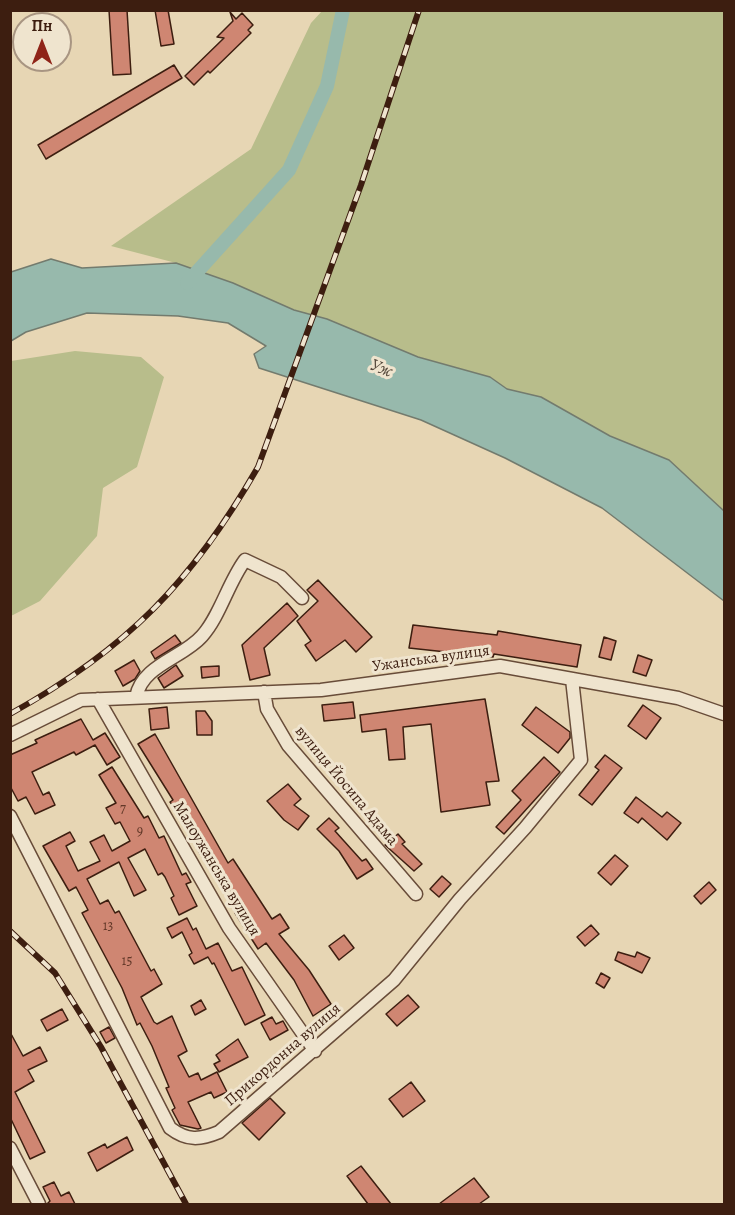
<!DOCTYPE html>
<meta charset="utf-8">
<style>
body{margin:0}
#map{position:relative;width:735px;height:1215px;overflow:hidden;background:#e7d6b4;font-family:Alegreya,serif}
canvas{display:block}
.frame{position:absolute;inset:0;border:12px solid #3d1e10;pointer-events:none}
.north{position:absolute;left:12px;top:12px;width:60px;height:60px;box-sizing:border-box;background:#efe4ce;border:2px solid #a89582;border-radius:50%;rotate:0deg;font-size:16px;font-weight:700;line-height:24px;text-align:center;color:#3d1e10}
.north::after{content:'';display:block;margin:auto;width:21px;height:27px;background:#8f2418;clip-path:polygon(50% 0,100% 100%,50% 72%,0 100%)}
</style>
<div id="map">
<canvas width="735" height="1215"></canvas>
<div class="frame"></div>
<div class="north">Пн</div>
</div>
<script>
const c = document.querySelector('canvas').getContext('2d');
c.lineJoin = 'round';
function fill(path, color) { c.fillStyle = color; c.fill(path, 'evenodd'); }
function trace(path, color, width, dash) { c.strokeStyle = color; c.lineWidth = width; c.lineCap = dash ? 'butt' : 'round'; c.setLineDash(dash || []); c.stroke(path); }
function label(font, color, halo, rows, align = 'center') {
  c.font = font + ' Alegreya,serif'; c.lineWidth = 6; c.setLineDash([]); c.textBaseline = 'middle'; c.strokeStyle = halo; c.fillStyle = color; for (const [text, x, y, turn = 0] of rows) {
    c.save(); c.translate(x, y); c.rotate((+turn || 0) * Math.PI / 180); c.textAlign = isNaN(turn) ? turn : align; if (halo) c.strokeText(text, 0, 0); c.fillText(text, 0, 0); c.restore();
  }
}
fill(new Path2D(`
 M322 11H724V511L669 460 610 436 541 397 507 389 490 377 418 357 327 319 294 310 233 283 176 263 111 246 251 149 311 23Z
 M75 351 141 357 164 377 137 467 103 488 97 536 40 601 11 616V361Z`), '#b8bd8b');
const water = new Path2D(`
 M51 259 82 268 176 263 233 283 294 310 327 319 418 357 490 377 507 389 541 397 610 436 669 460 724 511V601L602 508 505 458 421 420 259 368 254 354 266 346 228 323 178 316 87 313 26 332 11 341V272Z`);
fill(water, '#97b9ac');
trace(water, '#737b6e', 1.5);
trace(new Path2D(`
 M187 283 289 170 327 86 343 10`), '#97b9ac', 14);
const building = new Path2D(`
 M109 10H127L131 74 113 75Z
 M155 10H168L174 44 161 46Z
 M230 12 236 19 242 13 253 25 248 30 251 33 210 73 208 71 194 85 185 76 224 38 217 37 233 21Z
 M174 65 182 78 46 159 38 145Z
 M318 580 372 637 356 652 345 640 316 661 305 645 311 641 297 621 318 601 307 590Z
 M287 603 298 616 264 648 270 675 250 680 242 645Z
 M413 625 497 635 498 631 581 645 577 667 494 654 493 657 409 648Z
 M175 635 181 643 155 659 151 652Z
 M604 637 616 641 611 660 599 657Z
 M638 655 652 660 646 676 633 672Z
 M134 660 140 671 135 679 123 686 115 671Z
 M176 665 183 676 164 688 158 678Z
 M219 666V676L202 678 201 667Z
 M485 699 499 781 486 782 490 805 441 812 431 724 403 727 405 759 389 760 386 729 362 732 360 715Z
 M353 702 355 718 324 721 322 705Z
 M643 705 661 718 646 739 628 726Z
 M167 707 169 728 151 730 149 709Z
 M536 707 570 732V738L558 753 522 725Z
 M196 711H205L212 721V735H197Z
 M81 719 93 740 105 733 120 757 107 765 95 745 76 755 74 752 32 772 43 795 49 792 55 805 35 814 26 797 18 801 10 786V755L37 743 35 740Z
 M155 734 228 863 233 859 272 919 280 914 289 928 279 934 309 970 331 1004 313 1016 294 980 266 943 258 949 235 913 240 909 230 894 232 892 215 869 213 871 200 854 181 816 170 802 173 800 138 744Z
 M605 755 622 768 592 805 579 795 599 770 595 767Z
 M544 757 560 772 504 834 496 827 521 800 512 791Z
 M112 767 144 818 148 816 159 838 164 836 182 875 186 873 191 882 186 884 197 906 179 915 171 898 174 896 165 877 162 873 158 875 145 849 128 858 146 890 134 896 119 862 87 879 100 904 108 900 115 913 119 911 151 971 154 969 162 984 141 997 154 1022 157 1024 172 1016 187 1051 178 1056 189 1077 198 1073 201 1080 217 1072 227 1092 214 1098 211 1092 188 1102 201 1128 198 1129 180 1125 172 1110 175 1108 166 1088 169 1087 152 1046 140 1023 137 1025 122 988 82 913 88 910 76 887 69 891 43 846 70 832 75 841 66 846 78 871 100 861 90 842 104 835 112 851 130 841 120 822 115 824 106 808 116 803 99 775Z
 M288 784 301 799 294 805 309 816 298 830 284 820 267 801Z
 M636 797 662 817 667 812 681 823 667 840 642 818 638 823 624 813Z
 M329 818 339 828 335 831 362 861 366 859 373 869 357 879 339 851 317 829Z
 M398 834 405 842 402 844 422 864 414 871 385 845Z
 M615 855 628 866 611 885 598 873Z
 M442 876 451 884 439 897 430 889Z
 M709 882 716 890 701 904 694 896Z
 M187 918 193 930 196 928 206 949 218 943 232 971 242 967 265 1015 245 1025 214 963 212 964 208 957 194 964 189 955 192 953 182 932 172 938 167 928Z
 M591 925 599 934 585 946 577 937Z
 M344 935 354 948 339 960 329 946Z
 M618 952 635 957 637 952 650 958 642 973 615 960Z
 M601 973 610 978 604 988 596 983Z
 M408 995 419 1007 397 1026 386 1014Z
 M201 1000 206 1009 195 1015 191 1006Z
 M62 1009 68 1020 47 1031 41 1020Z
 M272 1017 276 1024 283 1021 288 1030 270 1040 261 1023Z
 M109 1027 115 1038 106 1043 100 1032Z
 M10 1032 23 1056 40 1047 47 1061 28 1070 34 1081 15 1092 45 1152 30 1159 10 1117Z
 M238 1039 248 1057 219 1072 214 1064 220 1061 216 1055Z
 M411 1082 425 1101 403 1117 389 1099Z
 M270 1098 285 1113 259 1140 242 1123Z
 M127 1137 133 1150 97 1171 88 1153 105 1144 107 1148Z
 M361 1166 391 1204H368L347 1176Z
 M474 1178 489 1197 479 1204H439Z
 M54 1182 61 1196 69 1192 75 1204H47L50 1201 43 1187Z`);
fill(building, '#cf8672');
trace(building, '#3d1e10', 1.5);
const street = new Path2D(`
 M264 692 267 709 288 745 416 894
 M136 697C142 665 183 658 202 636 220 616 228 583 245 560L281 577 302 598
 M98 699 229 928 315 1051
 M10 735 81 700 321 690 500 666 678 698 724 714
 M10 816 170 1128C187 1141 200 1140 219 1132L394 980 460 899 525 828 581 760 572 679
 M10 1148 39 1204`);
trace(street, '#684c39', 15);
trace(street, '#efe4ce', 12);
const rail = new Path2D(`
 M10 714C127 649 192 582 258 467L361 185 419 10
 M10 931 55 973 101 1047 186 1204`);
trace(rail, '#3d1e10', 6);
trace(rail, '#efe4ce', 4, [11]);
label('14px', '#623828', null, [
 ["7",123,810],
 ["9",140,832],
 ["13",108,927],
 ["15",127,962]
]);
label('16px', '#3d1e10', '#efe4ce', [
 ["Ужанська вулиця",431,659,-8],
 ["вулиця Йосипа Адама",346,786,50],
 ["Малоужанська вулиця",216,869,59],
 ["Прикордонна вулиця",283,1055,-41]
]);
label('italic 18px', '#584c3f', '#efe4ce', [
 ["Уж",381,369,22]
]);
</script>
